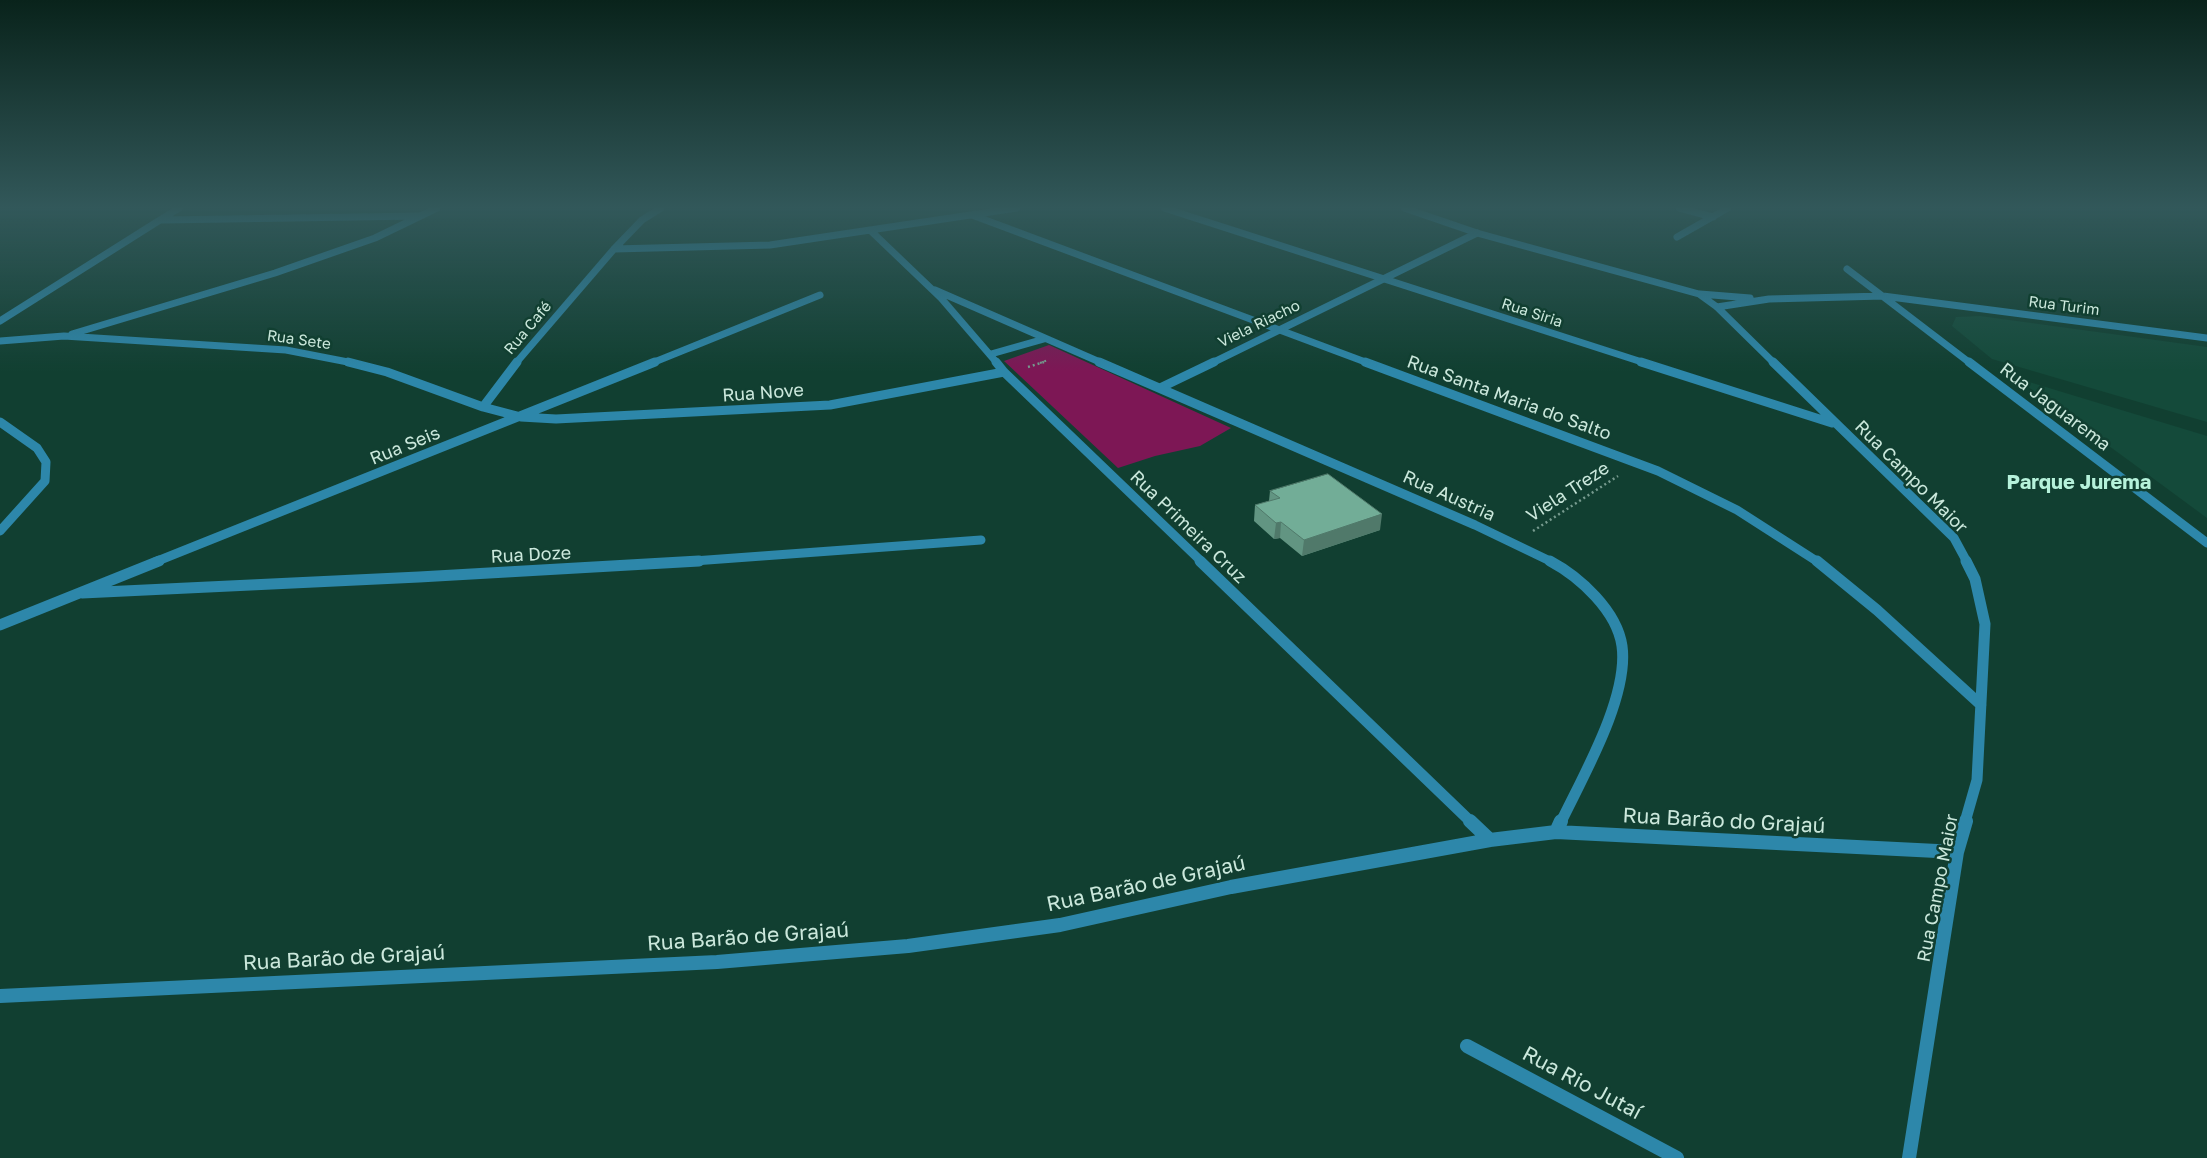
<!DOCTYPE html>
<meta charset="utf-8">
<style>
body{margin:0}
canvas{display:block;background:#113f31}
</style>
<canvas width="2207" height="1158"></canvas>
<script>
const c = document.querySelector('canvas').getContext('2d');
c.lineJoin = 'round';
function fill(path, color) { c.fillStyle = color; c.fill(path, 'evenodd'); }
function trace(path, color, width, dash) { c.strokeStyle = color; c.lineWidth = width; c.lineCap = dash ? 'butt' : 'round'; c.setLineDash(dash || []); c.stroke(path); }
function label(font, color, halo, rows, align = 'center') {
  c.font = font + ' "Golos Text",sans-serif'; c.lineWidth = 5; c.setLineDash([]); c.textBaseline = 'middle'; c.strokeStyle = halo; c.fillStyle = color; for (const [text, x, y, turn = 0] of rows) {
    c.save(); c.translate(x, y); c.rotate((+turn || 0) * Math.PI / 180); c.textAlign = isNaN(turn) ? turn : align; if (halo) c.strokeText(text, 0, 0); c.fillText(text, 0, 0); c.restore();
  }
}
fill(new Path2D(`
 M1980 316 2207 347V422L1992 359 1952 326 1956 317Z
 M2016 378 2207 436V518L2135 465Z`), '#144a3a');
fill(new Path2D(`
 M1049 345 1231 428 1200 446 1155 456 1118 468 1004 361Z`), '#7d1755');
trace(new Path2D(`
 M1040 363 1048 360`), '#779b8f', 2, [2, 2.5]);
trace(new Path2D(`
 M1028 367 1044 362
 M1533 531 1618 476`), '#779b8f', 2.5, [2, 3]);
trace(new Path2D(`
 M1212 363 1477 233`), '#2d87aa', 7);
trace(new Path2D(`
 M1162 387 1214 362`), '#2d87aa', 9);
trace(new Path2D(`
 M1164 208 1645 363
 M1404 208 1477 233 1699 294 1717 307 1774 363
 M1679 208 1713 217
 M972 215 1368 363
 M162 220 418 216
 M871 231 941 298 997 363
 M1677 237 1728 208
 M614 249 770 245 1017 208
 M1847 269 1970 363
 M935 290 1102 363
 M1700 294 1750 298
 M1717 307 1769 299 1883 296 2207 338
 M0 321 179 208
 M72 334 275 273 375 238 437 208
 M0 341 64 336 286 350 353 363
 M991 354 1044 339
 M516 363 614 249 642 220 661 208
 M652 363 820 295`), '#2d87aa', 7);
trace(new Path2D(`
 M348 362 387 372 483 407 521 417 556 419 830 405 1004 372
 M996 362 1004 372 1202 562
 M1099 362 1475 525 1552 562
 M1365 362 1658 471 1737 510 1818 562
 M1641 362 1832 423
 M1773 362 1954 538 1967 562
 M1969 362 2207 543
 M483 407 517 362
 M0 422 37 448 46 462 45 481 0 531
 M155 562 655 362
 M680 562 981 540`), '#2d87aa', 9);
trace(new Path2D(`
 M1200 561 1471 822
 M1550 561C1580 577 1617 611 1622 646 1629 697 1583 776 1561 822
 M1817 561 1877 610 1981 705
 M82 593 419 577 699 561
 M0 625 159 561
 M1965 822 1977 780 1985 624 1975 579 1966 561`), '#2d87aa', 11);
trace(new Path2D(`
 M1470 821 1490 840
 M1556 832 1561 821
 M0 996 717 962 908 946 1060 925 1231 887 1490 840 1556 832 1957 852
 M1467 1046 1677 1158
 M1909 1158 1957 852 1966 821`), '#2d87aa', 14);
fill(new Path2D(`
 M1270 491 1380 530 1302 556 1280 538 1274 539 1254 521 1255 505 1269 501Z`), '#629582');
fill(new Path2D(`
 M1382 514 1380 530 1302 556 1304 540Z
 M1281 522 1280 538 1274 539 1276 523Z`), '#50796a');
const building = new Path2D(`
 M1328 474 1382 514 1304 540 1281 522 1276 523 1255 505 1280 498 1270 491Z`);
fill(building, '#72ad97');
trace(building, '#50796a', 1);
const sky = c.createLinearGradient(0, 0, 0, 371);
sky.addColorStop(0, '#09231b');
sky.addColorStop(0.56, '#32585a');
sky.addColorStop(1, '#32585a00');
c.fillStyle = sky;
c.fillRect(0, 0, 2207, 371);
label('15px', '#cbe8dc', '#113f31', [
 ["Rua Turim",2064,306,7],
 ["Rua Siria",1532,313,18],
 ["Viela Riacho",1259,324,-26],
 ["Rua Café",528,328,-50],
 ["Rua Sete",299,340,8]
]);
label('18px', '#cbe8dc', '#113f31', [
 ["Rua Nove",763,393,-4],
 ["Rua Santa Maria do Salto",1509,398,20],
 ["Rua Jaguarema",2055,407,37],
 ["Rua Seis",405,446,-22],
 ["Rua Campo Maior",1911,477,45],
 ["Viela Treze",1568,492,-33],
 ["Rua Austria",1449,496,24],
 ["Rua Primeira Cruz",1188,527,44],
 ["Rua Doze",531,555,-3],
 ["Rua Campo Maior",1938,888,-79]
]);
label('bold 20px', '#b6f2db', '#113f31', [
 ["Parque Jurema",2079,483]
]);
label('21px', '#cbe8dc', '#113f31', [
 ["Rua Barão do Grajaú",1724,821,3],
 ["Rua Barão de Grajaú",1146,884,-12],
 ["Rua Barão de Grajaú",748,937,-4],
 ["Rua Barão de Grajaú",344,958,-3],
 ["Rua Rio Jutaí",1582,1083,28]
]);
</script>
